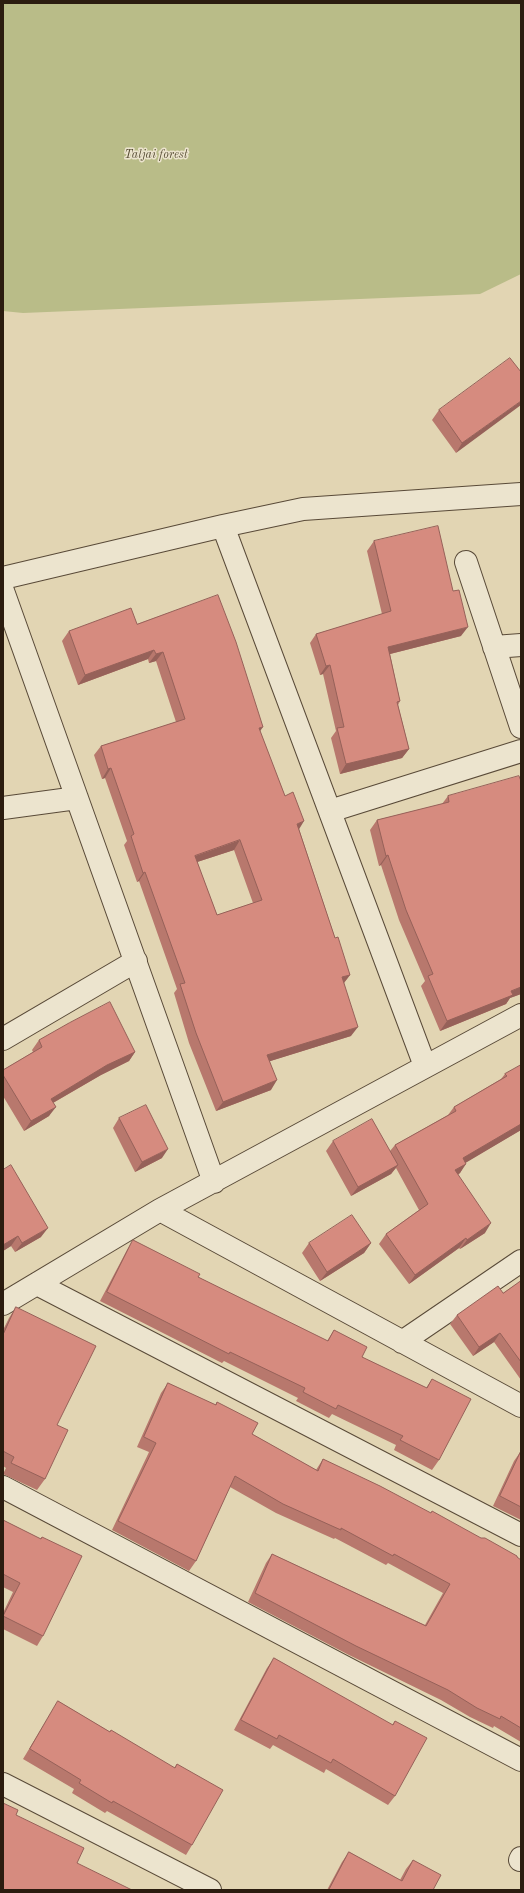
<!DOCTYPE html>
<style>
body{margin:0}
#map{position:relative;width:524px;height:1893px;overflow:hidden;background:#e2d5b3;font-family:"Old Standard TT",serif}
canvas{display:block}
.frame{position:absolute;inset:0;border:4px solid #2b1c0f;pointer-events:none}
</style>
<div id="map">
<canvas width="524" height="1893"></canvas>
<div class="frame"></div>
</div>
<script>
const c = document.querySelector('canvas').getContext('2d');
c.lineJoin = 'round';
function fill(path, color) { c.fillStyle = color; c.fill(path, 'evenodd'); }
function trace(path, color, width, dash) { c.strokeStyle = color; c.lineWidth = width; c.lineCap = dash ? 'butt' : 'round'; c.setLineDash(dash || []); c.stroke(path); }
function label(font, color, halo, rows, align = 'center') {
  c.font = font + ' "Old Standard TT",serif'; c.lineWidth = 3; c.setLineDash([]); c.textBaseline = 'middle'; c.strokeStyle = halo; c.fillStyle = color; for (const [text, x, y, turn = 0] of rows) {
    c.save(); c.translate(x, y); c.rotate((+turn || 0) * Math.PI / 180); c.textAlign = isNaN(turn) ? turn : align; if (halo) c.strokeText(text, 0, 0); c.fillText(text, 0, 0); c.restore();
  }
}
fill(new Path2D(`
 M3 3H521V274L480 294 23 313 3 311Z`), '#b9bc88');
const minor = new Path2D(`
 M223 526 425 1066
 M466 562 521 727
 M3 578 223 526 303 509 521 494
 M3 591 214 1182
 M494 647 521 645
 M3 808 77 798
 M330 811 521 751
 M3 1039 136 961
 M160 1210 521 1406
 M37 1284 521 1535
 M3 1304 160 1210 521 1015
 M402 1342 521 1261
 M3 1487 521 1760
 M3 1784 210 1890
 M520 1860 521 1858`);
trace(minor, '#594a38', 24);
trace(minor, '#ece4ce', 22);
fill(new Path2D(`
 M521 372 456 453 432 420 439 410Z
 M374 541 461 636 390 654 400 701 398 705 409 749 402 758 340 774 331 738 336 731 323 674 320 675 310 643 316 634 382 614 367 551Z
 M137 624 260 732 285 796 299 829 335 938 350 975 344 983 351 1036 270 1061 271 1090 216 1111 189 1043 174 993 177 989 139 881 137 882 124 845 127 841 105 778 102 779 94 755 101 746 176 722 156 661 149 663 148 659 78 685 62 641 69 631ZM234 850 253 903 217 915 197 862Z
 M521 781V994L510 998 506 1004 440 1031 421 986 425 981 399 920 381 865 379 866 370 830 377 820 442 804 448 796Z
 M39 1040 135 1052 129 1061 101 1075 53 1103 49 1116 24 1131 3 1096V1070L33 1052 32 1050Z
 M521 1065V1130L466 1162 460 1173 458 1175 485 1233 460 1249 459 1248 409 1284 379 1244 386 1234 419 1210 396 1168 391 1174 351 1196 326 1151 333 1141 390 1151 395 1145 448 1115 454 1107 501 1079 505 1074Z
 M119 1118 162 1158 135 1172 113 1128Z
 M3 1170 41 1237 15 1252 11 1246 3 1251Z
 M133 1240 198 1277 327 1341 334 1330 362 1357 426 1388 432 1379 439 1460 432 1470 394 1450 396 1445 332 1414 329 1418 296 1401 298 1398 224 1361 222 1363 100 1301 127 1250Z
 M309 1243H371L364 1253 320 1281 302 1253Z
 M521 1281V1380L494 1342 473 1356 450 1324 457 1315 503 1293Z
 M16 1307 57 1425 45 1479 37 1490 3 1474 6 1468 3 1466V1330L9 1318Z
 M168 1383 215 1405 217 1402 252 1434 316 1470 323 1459 521 1560V1742L494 1726 493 1728 470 1717 441 1700 349 1655 248 1602 266 1563 272 1554 425 1625 443 1593 388 1563 386 1565 335 1538 334 1539 276 1513 230 1487 196 1561 189 1571 112 1530 149 1452 137 1447 161 1393Z
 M521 1451V1520L493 1506 514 1461Z
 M3 1520 40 1539 42 1537 43 1636 37 1646 3 1629V1613L13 1592 3 1587Z
 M274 1658 392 1725 395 1721V1796L388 1805 326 1769 324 1773 273 1745 270 1749 234 1730 267 1668Z
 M58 1701 110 1732 174 1768 177 1764 192 1845 186 1855 107 1811 105 1813 72 1793 74 1789 23 1759 52 1711Z
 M349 1852 400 1880 406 1869 413 1860 433 1890H327L342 1862Z`), '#b8786d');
fill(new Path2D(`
 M521 401V405L456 453 462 443Z
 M468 627 461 636 382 656 388 647Z
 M154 650 148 659 78 685 85 675Z
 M163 652 156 661 149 663 156 654Z
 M330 665 323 674 320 675 326 666Z
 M263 727 256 737 259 728Z
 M409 749 402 758 340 774 346 764Z
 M111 768 105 778 102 779 108 769Z
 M304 821 298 831 297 824Z
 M240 840 234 850 188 865 195 856Z
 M388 855 381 865 379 866 386 856Z
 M145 872 139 881 137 882 143 873Z
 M350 975 343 984 342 977Z
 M521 987V994L510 998 506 1004 440 1031 447 1021Z
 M358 1027 351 1036 261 1064 267 1055Z
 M135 1052 129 1061 101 1075 44 1108 51 1099 107 1065Z
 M277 1080 271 1090 216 1111 223 1102Z
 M56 1107 49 1116 24 1131 31 1121Z
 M521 1124V1130L457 1168 463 1158Z
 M168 1149 162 1158 135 1172 142 1162Z
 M466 1164 460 1173 448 1180 455 1170Z
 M398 1165 391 1174 351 1196 358 1187Z
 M491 1223 485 1233 460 1249 467 1240Z
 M48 1228 41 1237 15 1252 22 1243Z
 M18 1236 11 1246 3 1251V1245Z
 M466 1238 459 1248 409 1284 415 1275Z
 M371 1243 364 1253 320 1281 327 1272Z
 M500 1333 494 1342 473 1356 479 1347Z`), '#966159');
const building = new Path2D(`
 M510 358 521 372V401L462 443 439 410Z
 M438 526 453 591 459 590 468 627 388 647 400 701 397 702 409 749 346 764 337 728 344 727 330 665 326 666 316 634 391 611 374 541Z
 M218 595 236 642 263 727 259 728 285 796 293 792 304 821 297 824 335 938 338 937 350 975 342 977 358 1027 267 1055 277 1080 223 1102 196 1033 180 984 185 983 145 872 143 873 131 836 134 834 111 768 108 769 101 746 185 719 163 652 156 654 154 650 85 675 69 631 131 608 137 624ZM240 840 262 900 217 915 195 856Z
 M519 776 521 781V987L511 991 513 995 447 1021 428 976 433 974 406 910 388 855 386 856 377 820 449 802 448 796Z
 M110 1002 135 1052 107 1065 51 1099 56 1107 31 1121 3 1075V1070L42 1047 39 1040 69 1023Z
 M521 1065V1124L463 1158 466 1164 455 1170 491 1223 467 1240 466 1238 415 1275 386 1234 428 1204 395 1145 456 1111 454 1107 507 1076 505 1074Z
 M146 1105 168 1149 142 1162 119 1118Z
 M372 1119 398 1165 358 1187 333 1141Z
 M11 1165 48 1228 22 1243 18 1236 3 1245V1170Z
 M352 1215 371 1243 327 1272 309 1243Z
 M133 1240 200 1274 198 1277 328 1341 334 1330 367 1347 362 1357 427 1388 432 1379 471 1399 439 1460 400 1440 403 1436 338 1405 336 1409 303 1392 305 1388 230 1352 229 1354 107 1292Z
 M521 1281V1362L500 1333 479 1347 457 1315 498 1286 503 1293Z
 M16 1307 96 1346 57 1425 68 1430 45 1479 11 1463 14 1457 3 1451V1335Z
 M168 1383 216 1405 217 1402 258 1423 252 1434 318 1471 323 1459 380 1486 431 1513 432 1511 481 1538H485L517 1556V1557L521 1560V1728L501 1716 500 1719 477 1708 448 1690 356 1646 255 1593 272 1554 426 1626 450 1584 394 1554 393 1556 341 1528V1530L283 1504 235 1476 196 1561 118 1521 156 1443 144 1437Z
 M521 1451V1507L500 1496Z
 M3 1520 41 1539 42 1537 82 1556 43 1636 3 1616 20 1583 3 1574Z
 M274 1658 393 1725 395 1721 427 1738 395 1796 333 1759 331 1763 279 1735 277 1739 241 1720Z
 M58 1701 110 1732 111 1730 175 1768 177 1764 223 1790 192 1845 113 1801 112 1803 79 1783 81 1780 30 1749Z
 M3 1803 18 1810 16 1815 84 1848 77 1863 132 1890H3Z
 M349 1852 402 1881 413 1860 441 1875 433 1890H329Z`);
fill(building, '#d68b7f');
trace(building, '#966159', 1);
label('italic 12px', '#564c33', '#ece4ce', [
 ["Taljai forest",156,155]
]);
</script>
